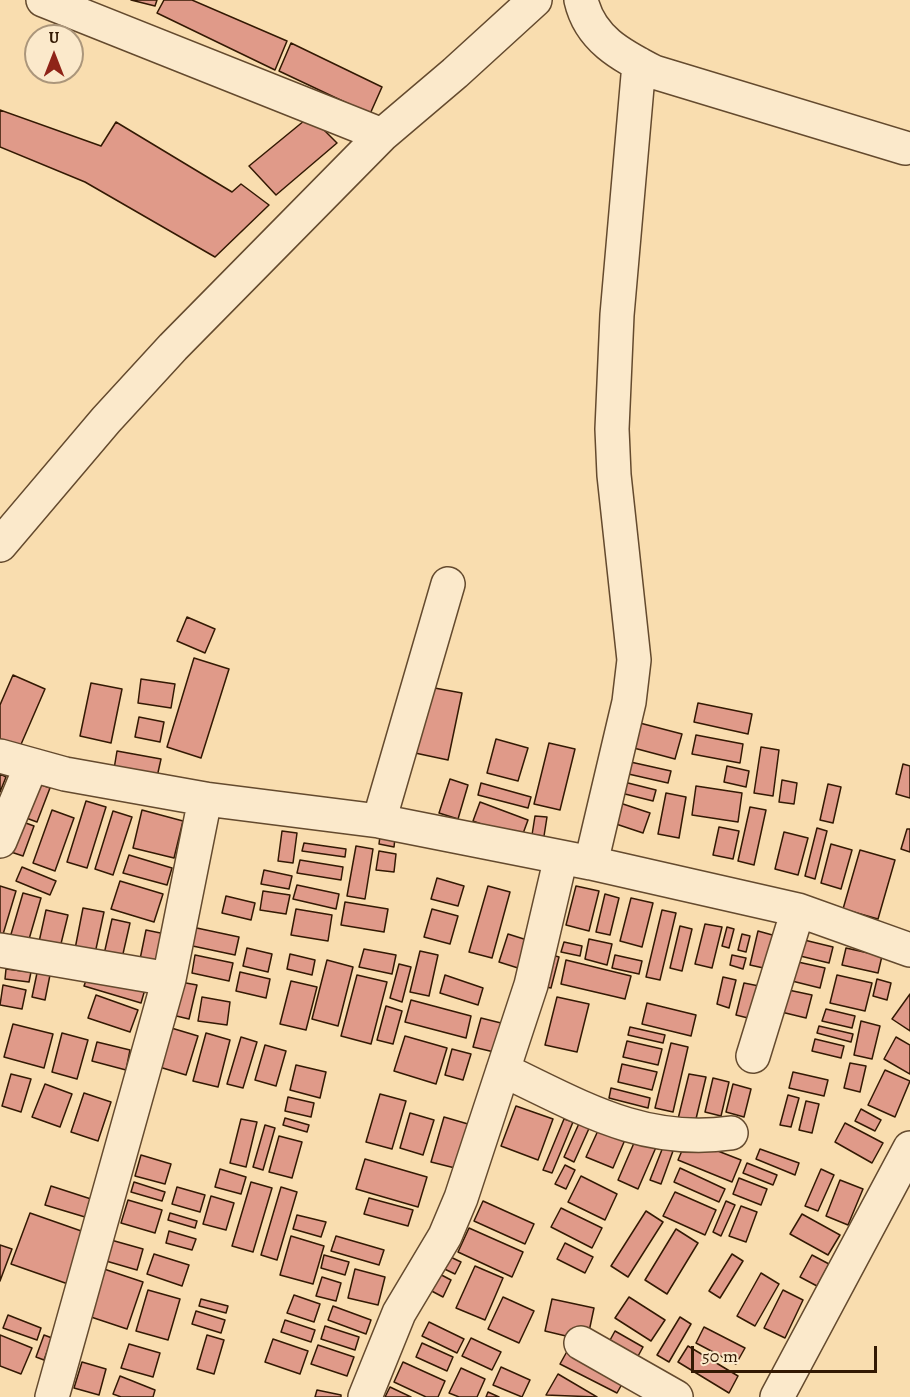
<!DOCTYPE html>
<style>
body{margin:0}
#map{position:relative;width:910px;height:1397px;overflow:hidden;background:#f9ddaf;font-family:Alegreya,serif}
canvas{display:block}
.north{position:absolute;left:24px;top:24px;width:60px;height:60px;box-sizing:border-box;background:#fbe9cb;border:2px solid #ab967b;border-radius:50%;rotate:0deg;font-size:16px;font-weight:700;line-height:24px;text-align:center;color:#331903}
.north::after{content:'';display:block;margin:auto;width:21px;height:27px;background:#8f2418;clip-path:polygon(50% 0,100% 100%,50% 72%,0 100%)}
.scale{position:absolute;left:691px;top:1346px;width:186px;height:27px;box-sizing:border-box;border:3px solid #331903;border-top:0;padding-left:8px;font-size:18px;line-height:21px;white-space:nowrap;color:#331903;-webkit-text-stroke:4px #fbe9cb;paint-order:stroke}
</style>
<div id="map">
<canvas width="910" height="1397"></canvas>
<div class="north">U</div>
<div class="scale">50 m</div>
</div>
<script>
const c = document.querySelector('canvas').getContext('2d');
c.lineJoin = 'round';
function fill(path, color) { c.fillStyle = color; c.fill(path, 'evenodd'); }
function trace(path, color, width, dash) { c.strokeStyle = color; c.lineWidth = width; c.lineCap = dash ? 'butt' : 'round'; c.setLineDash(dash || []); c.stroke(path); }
const building = new Path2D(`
 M131 0H157L155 6Z
 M164 0H192L287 41 275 70 157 13Z
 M291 43 382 87 370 114 279 71Z
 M0 110 101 146 116 122 232 192 241 184 269 205 215 257 85 182 0 147Z
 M310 116 337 143 276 195 249 166Z
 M187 617 215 629 205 653 177 641Z
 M194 658 229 669 201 758 167 747Z
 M13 675 45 689 19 749 0 740V705Z
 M141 679 175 684 171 708 138 703Z
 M91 683 122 689 111 743 80 736Z
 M429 687 462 693 448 760 415 753Z
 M698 703 752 714 748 734 694 722Z
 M139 717 164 722 160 742 135 737Z
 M636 722 682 734 675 759 630 747Z
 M696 735 743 744 740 763 692 754Z
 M496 739 528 748 518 781 487 773Z
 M549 743 575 749 560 810 534 804Z
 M761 747 779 750 773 796 754 793Z
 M117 751 161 759 157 777 114 769Z
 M626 761 671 771 668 783 624 773Z
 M903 764 910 766V798L896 794Z
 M727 766 749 771 746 787 724 782Z
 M0 774 6 777 0 792Z
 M450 779 468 785 458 819 439 813Z
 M782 780 797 783 794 804 779 802Z
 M31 781 50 788 37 822 18 815Z
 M624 782 656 790 653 801 621 793Z
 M481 783 531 797 528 808 478 795Z
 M828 784 841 787 833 823 820 820Z
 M696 786 742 793 738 822 692 815Z
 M666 793 686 797 679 838 658 834Z
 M86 801 106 807 87 868 67 862Z
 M480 802 528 820 521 839 473 821Z
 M617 802 650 813 643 833 610 822Z
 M750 807 766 810 754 865 738 861Z
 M52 810 74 818 55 871 33 863Z
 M142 810 183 821 174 858 133 848Z
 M113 811 132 817 113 875 95 869Z
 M535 816 547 817 544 836 532 835Z
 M23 822 34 826 23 856 11 852Z
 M719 827 739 831 733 859 713 855Z
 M817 828 827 831 815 879 805 876Z
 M907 829H910V852L901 849Z
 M282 831 297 833 293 863 278 861Z
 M784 832 808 838 798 875 775 869Z
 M380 836 395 838 394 847 379 844Z
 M304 843 346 849 345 857 302 851Z
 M831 844 852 850 841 889 821 883Z
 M356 846 373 849 365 899 347 896Z
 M860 850 895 860 878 919 843 909Z
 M379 851 396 854 394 872 376 870Z
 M129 855 172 868 167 885 123 873Z
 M300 860 343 867 341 880 297 873Z
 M22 867 56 881 50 895 16 881Z
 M264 870 292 876 289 889 261 884Z
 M437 878 464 886 458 906 431 899Z
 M120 881 163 894 154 922 111 909Z
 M297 885 339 894 336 909 293 899Z
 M0 886 16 891 1 941 0 940Z
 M488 886 510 892 492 958 469 952Z
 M576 886 599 891 589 931 566 925Z
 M263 891 290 895 286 914 260 910Z
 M23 893 41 898 25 953 7 948Z
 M605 894 619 898 610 935 596 932Z
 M226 896 255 903 251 920 222 913Z
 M631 898 653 903 642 947 620 941Z
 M345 902 388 909 384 932 341 925Z
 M83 908 104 912 94 958 74 954Z
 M296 909 332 915 328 941 291 935Z
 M432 909 458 916 450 944 424 937Z
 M46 910 68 915 58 956 37 951Z
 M662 910 676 913 660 980 646 977Z
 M112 919 130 923 120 967 102 963Z
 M705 924 722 927 712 968 695 964Z
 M680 926 692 929 682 971 670 968Z
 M192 927 239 937 235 955 188 945Z
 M727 927 734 929 729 948 722 946Z
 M146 930 170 935 162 974 138 969Z
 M758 931 776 936 768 969 750 965Z
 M508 934 527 940 518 968 499 962Z
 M742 934 750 936 746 952 738 950Z
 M796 938 833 947 829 963 792 954Z
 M589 939 612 944 607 965 585 959Z
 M564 942 582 946 580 956 561 952Z
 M247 948 272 954 268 972 243 966Z
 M846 948 882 956 878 973 842 965Z
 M364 949 396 955 392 974 359 967Z
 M420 951 438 955 429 996 410 992Z
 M537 951 559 957 551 988 529 983Z
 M290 954 315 960 312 975 287 969Z
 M195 955 233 963 229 981 192 973Z
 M615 955 642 961 639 974 612 968Z
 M732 955 746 958 743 969 730 965Z
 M327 960 353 967 338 1026 312 1019Z
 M566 960 631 976 625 999 561 984Z
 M789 960 825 968 820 988 784 979Z
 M399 964 411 967 402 1002 390 998Z
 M6 969 31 972 29 982 5 979Z
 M90 969 146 986 141 1003 84 986Z
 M240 972 270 979 266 998 236 991Z
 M37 973 50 975 45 1000 32 997Z
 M357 975 387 982 371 1044 341 1036Z
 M445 975 483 988 478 1005 440 993Z
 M837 975 872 983 865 1011 830 1003Z
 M723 977 736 980 729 1008 717 1004Z
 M877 979 891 983 887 1000 873 996Z
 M175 981 197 985 189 1019 168 1014Z
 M291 981 317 987 306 1030 280 1024Z
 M744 983 759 986 752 1019 736 1015Z
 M3 985 26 990 22 1009 0 1005Z
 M779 988 812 995 806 1018 773 1010Z
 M910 994V1031L892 1019Z
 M96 995 138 1010 130 1032 88 1018Z
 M202 997 230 1002 227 1025 198 1021Z
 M557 997 589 1004 577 1052 545 1045Z
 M411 1000 471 1016 466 1038 405 1022Z
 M647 1003 696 1015 691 1036 642 1024Z
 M386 1006 402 1011 393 1044 377 1040Z
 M826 1009 855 1016 852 1028 822 1021Z
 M481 1018 501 1023 494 1052 473 1047Z
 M861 1021 880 1026 872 1059 854 1055Z
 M13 1024 53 1034 44 1068 4 1057Z
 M819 1026 853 1034 851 1042 817 1033Z
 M168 1027 198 1036 186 1075 156 1066Z
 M630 1027 665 1035 663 1043 628 1035Z
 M62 1033 88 1040 77 1079 52 1072Z
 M206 1033 230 1040 218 1087 193 1081Z
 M405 1036 447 1048 436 1084 394 1071Z
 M241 1037 257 1042 243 1088 227 1084Z
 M896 1037 910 1045V1074L884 1059Z
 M815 1039 844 1046 841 1058 812 1051Z
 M627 1041 662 1049 658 1065 623 1057Z
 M97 1042 130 1050 126 1070 92 1061Z
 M671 1043 688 1047 673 1112 655 1108Z
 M265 1045 286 1051 276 1086 255 1080Z
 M452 1049 471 1054 463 1080 445 1075Z
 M850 1063 866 1066 860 1092 844 1088Z
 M622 1064 657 1072 652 1090 618 1082Z
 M296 1065 326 1072 320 1098 290 1090Z
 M885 1070 910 1081 895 1117 868 1105Z
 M793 1072 828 1080 824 1096 789 1088Z
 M11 1074 31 1079 21 1112 2 1106Z
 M689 1074 706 1077 695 1123 678 1119Z
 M713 1078 729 1082 721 1116 705 1112Z
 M45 1084 72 1094 60 1127 32 1117Z
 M733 1084 751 1089 744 1117 726 1112Z
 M611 1088 650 1098 648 1108 609 1098Z
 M84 1093 111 1102 98 1141 71 1132Z
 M380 1094 406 1101 392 1149 366 1142Z
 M788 1095 799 1098 791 1127 780 1125Z
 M288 1097 314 1103 311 1117 285 1111Z
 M806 1101 819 1104 812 1133 799 1130Z
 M516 1106 553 1119 538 1160 501 1146Z
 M861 1109 881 1120 875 1131 855 1121Z
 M410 1113 434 1120 423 1155 400 1148Z
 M444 1117 468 1124 455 1168 431 1162Z
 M285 1118 309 1125 307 1132 283 1125Z
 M241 1119 257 1122 246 1167 230 1163Z
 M564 1119 573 1122 552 1173 543 1170Z
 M581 1119 591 1124 574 1162 564 1157Z
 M845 1123 883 1143 872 1163 835 1142Z
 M601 1124 627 1135 613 1168 586 1157Z
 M265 1125 275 1128 263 1170 253 1167Z
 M279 1136 302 1142 292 1178 269 1172Z
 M637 1136 657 1145 638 1189 618 1180Z
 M687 1139 741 1160 732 1182 678 1160Z
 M663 1147 673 1151 661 1184 650 1180Z
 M760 1149 799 1163 795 1175 756 1159Z
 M141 1155 171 1164 165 1184 135 1176Z
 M365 1159 427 1177 418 1207 356 1189Z
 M747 1163 777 1175 773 1185 743 1173Z
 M565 1165 575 1170 566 1189 555 1184Z
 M680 1168 725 1189 719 1202 674 1182Z
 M220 1169 246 1177 241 1194 215 1187Z
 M821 1169 834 1175 818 1211 805 1206Z
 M581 1176 617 1194 605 1220 568 1202Z
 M739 1178 767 1189 761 1205 733 1194Z
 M840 1180 863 1189 848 1225 826 1216Z
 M134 1182 165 1192 162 1201 131 1192Z
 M251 1182 272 1188 253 1252 232 1246Z
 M51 1186 91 1199 85 1217 45 1205Z
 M177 1187 205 1195 200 1212 172 1204Z
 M281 1187 297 1192 277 1260 261 1255Z
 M675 1192 716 1210 705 1235 663 1216Z
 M211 1196 234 1203 226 1230 203 1224Z
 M369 1198 413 1210 408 1226 364 1214Z
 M128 1200 162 1210 155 1233 121 1223Z
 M483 1201 534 1224 525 1244 474 1221Z
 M726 1201 735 1205 721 1236 713 1232Z
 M741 1206 757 1212 746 1242 729 1236Z
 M561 1208 602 1228 592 1248 551 1227Z
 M646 1211 663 1222 628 1277 611 1266Z
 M30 1213 87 1233 68 1284 11 1264Z
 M170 1213 197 1221 195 1228 168 1220Z
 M802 1214 840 1235 828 1255 790 1234Z
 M297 1215 326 1222 321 1237 293 1229Z
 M469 1228 523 1252 512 1277 458 1252Z
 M676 1229 698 1243 667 1294 645 1280Z
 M169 1231 196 1239 192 1250 166 1243Z
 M291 1236 324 1246 313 1284 280 1275Z
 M336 1236 384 1250 379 1265 331 1251Z
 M111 1240 143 1249 137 1270 106 1261Z
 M565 1243 593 1257 585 1273 557 1259Z
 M0 1245 12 1249 0 1281Z
 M440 1252 461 1262 455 1274 434 1264Z
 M154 1254 189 1265 182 1286 147 1274Z
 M732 1254 743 1261 720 1298 709 1291Z
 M324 1255 349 1262 345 1275 321 1268Z
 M812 1255 829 1264 817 1286 800 1277Z
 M475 1266 503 1278 485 1320 456 1308Z
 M104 1269 143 1282 127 1329 88 1316Z
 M355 1269 385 1277 378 1305 348 1298Z
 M432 1270 451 1280 443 1297 424 1287Z
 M761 1273 779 1284 755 1326 737 1316Z
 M322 1277 341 1283 336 1301 316 1296Z
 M148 1290 180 1299 168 1340 136 1331Z
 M783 1290 803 1300 785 1338 764 1328Z
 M294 1295 320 1304 314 1322 287 1313Z
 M503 1297 534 1311 519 1343 488 1329Z
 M629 1297 665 1320 651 1341 615 1318Z
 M201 1299 228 1306 226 1313 199 1306Z
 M552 1299 594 1308 587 1341 545 1331Z
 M333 1306 371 1320 366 1334 328 1320Z
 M196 1311 225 1320 221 1333 192 1324Z
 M8 1315 41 1328 37 1340 3 1328Z
 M680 1317 691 1324 669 1362 657 1355Z
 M285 1320 315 1330 311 1342 281 1332Z
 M429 1322 464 1339 457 1353 422 1336Z
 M325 1326 359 1337 355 1350 321 1339Z
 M704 1327 745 1348 736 1364 696 1343Z
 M615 1331 643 1347 631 1369 603 1353Z
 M0 1335 32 1348 21 1374 0 1366Z
 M44 1335 52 1338 44 1360 36 1357Z
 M207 1335 224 1340 214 1374 197 1369Z
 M471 1338 501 1352 492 1370 462 1356Z
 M273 1339 308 1351 300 1374 265 1362Z
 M422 1343 453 1357 447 1371 416 1357Z
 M129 1344 160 1353 153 1377 121 1368Z
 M318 1345 354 1357 347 1376 311 1364Z
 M570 1346 627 1375 617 1393 560 1364Z
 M688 1346 738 1376 729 1393 678 1362Z
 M82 1362 106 1369 99 1395 74 1388Z
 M403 1362 445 1381 438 1397H426L394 1382Z
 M501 1367 530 1380 522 1397 493 1385Z
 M461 1368 485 1379 477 1397H459L449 1393Z
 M558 1374 597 1397 546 1395Z
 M120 1376 155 1390 153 1397H121L113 1394Z
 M390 1387 411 1397H385Z
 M317 1390 341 1395V1397H315Z
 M488 1392 499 1397H486Z`);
fill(building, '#e09a89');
trace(building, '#331903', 1.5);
const minor = new Path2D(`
 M43 0 382 135
 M581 0C590 39 621 55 654 72L905 148
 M0 545 106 420 173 347 382 135 455 73 535 0
 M0 756 65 774 205 799 379 821 591 863 798 910 910 950
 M379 821 448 584
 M0 841 31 766
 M591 863 629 702 634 660 614 475 612 429 617 315 639 64
 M0 950 169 979
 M753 1056 798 910
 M503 1070C581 1107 642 1145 731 1133
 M581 1343 676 1397
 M52 1397 169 979 205 799
 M365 1397 399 1313 445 1236 461 1198 531 985 561 857
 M777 1397 910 1148`);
trace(minor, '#644a2e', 36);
trace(minor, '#fbe9cb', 33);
</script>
